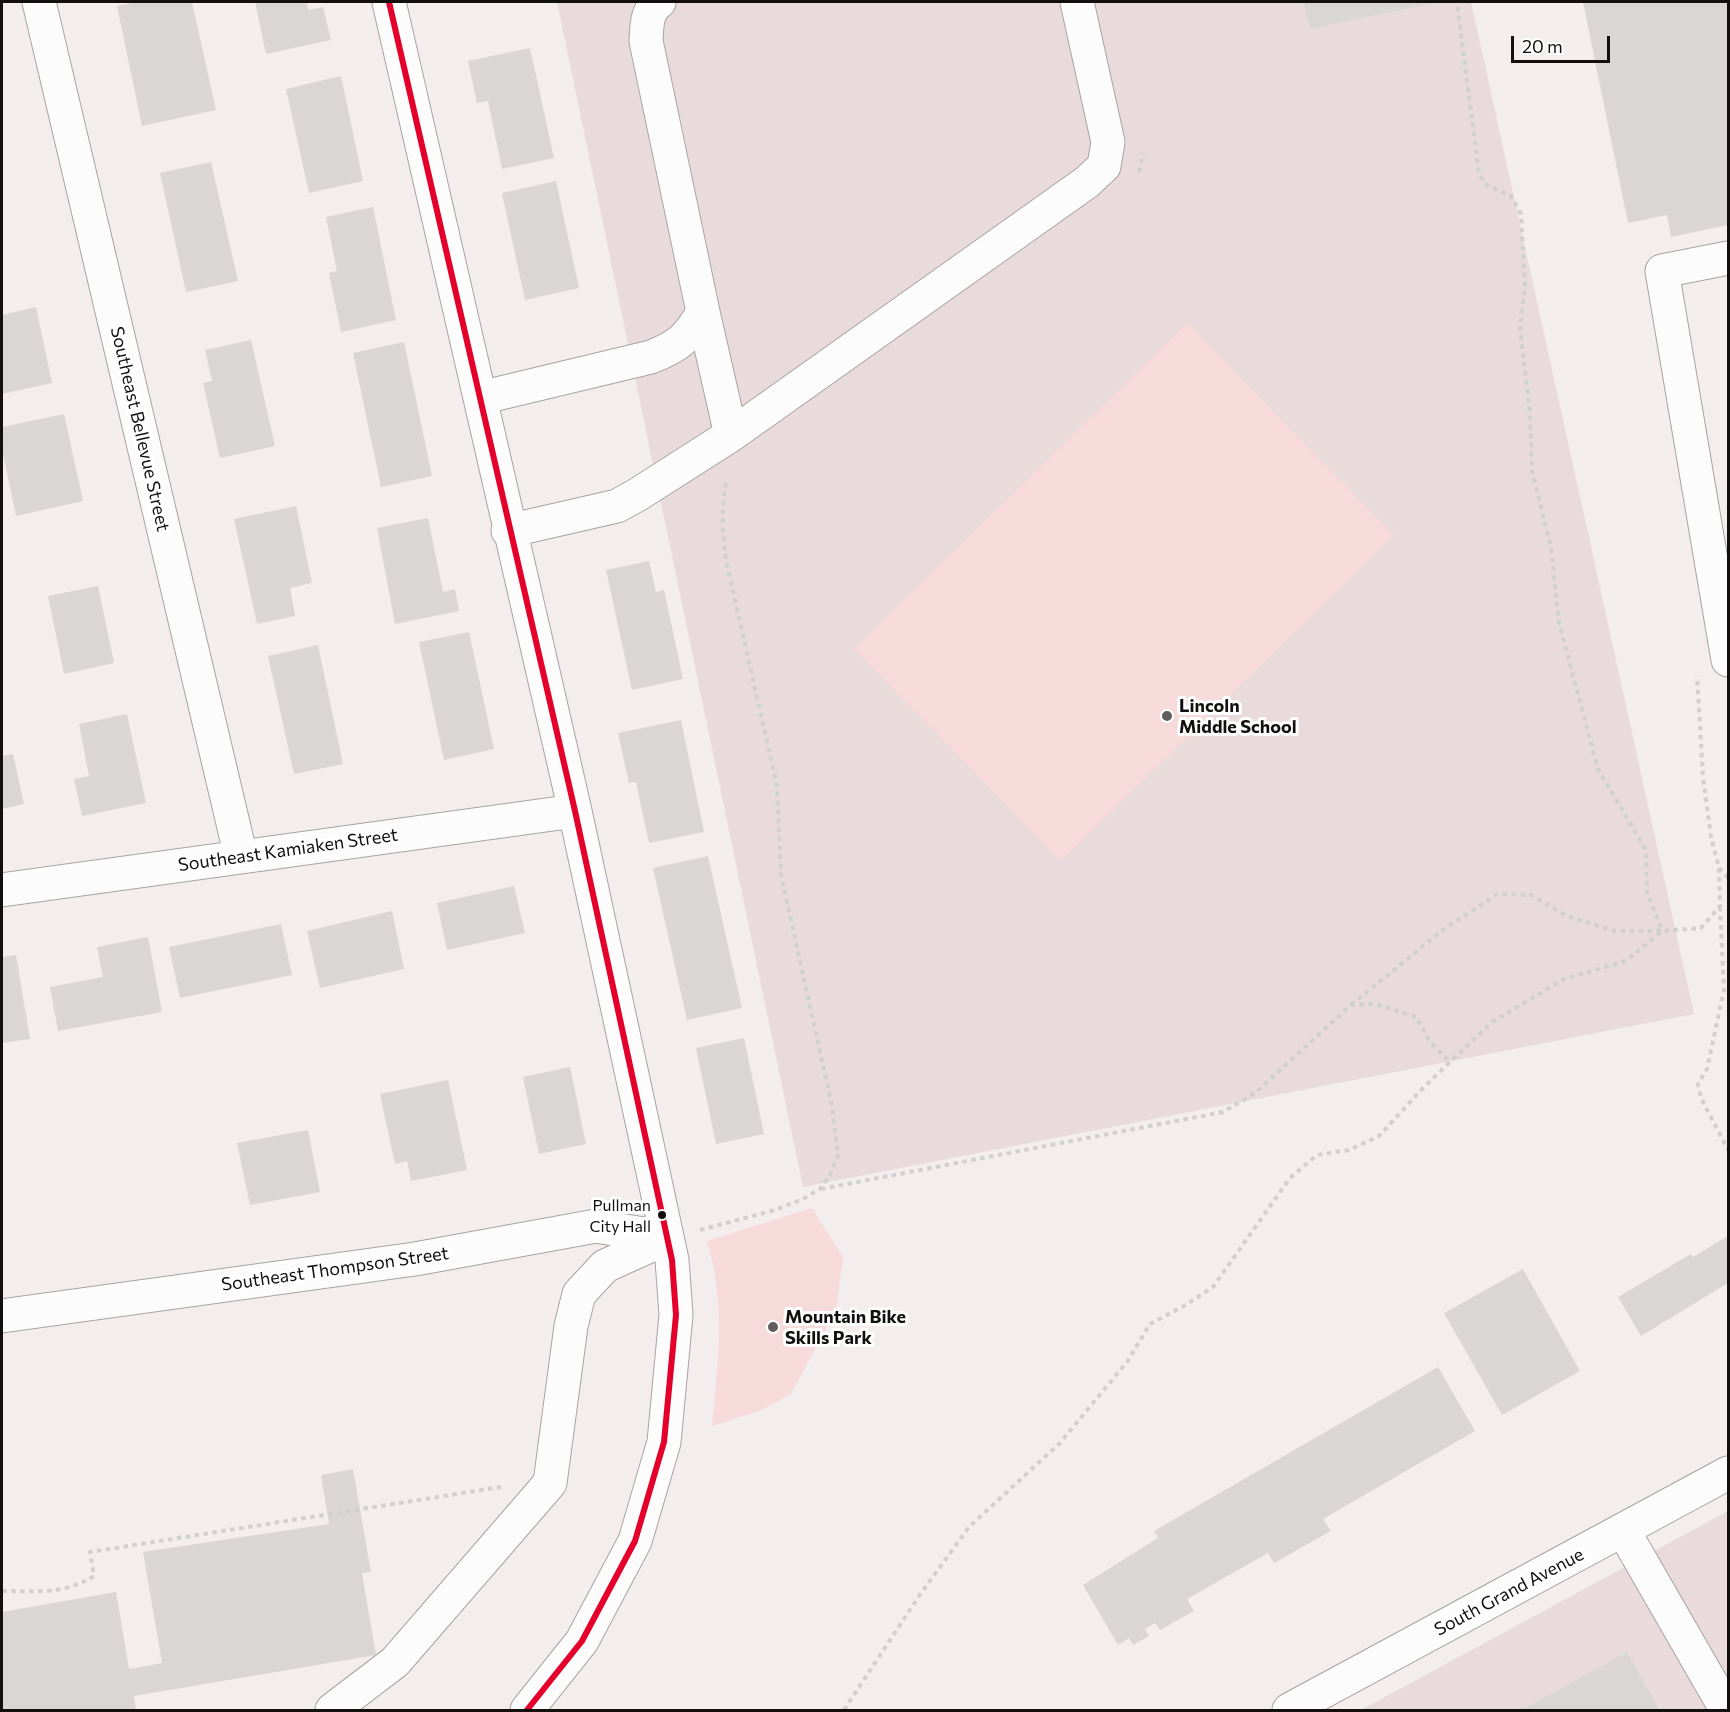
<!DOCTYPE html>
<style>
body{margin:0}
#map{position:relative;width:1730px;height:1712px;overflow:hidden;background:#f3eded;font-family:Commissioner,sans-serif}
canvas{display:block}
.frame{position:absolute;inset:0;border:3px solid #130f0f;pointer-events:none}
.scale{position:absolute;left:1511px;top:36px;width:99px;height:27px;box-sizing:border-box;border:3px solid #130f0f;border-top:0;padding-left:8px;font-size:18px;line-height:21px;white-space:nowrap;color:#130f0f;-webkit-text-stroke:4px #fff;paint-order:stroke}
</style>
<div id="map">
<canvas width="1730" height="1712"></canvas>
<div class="frame"></div>
<div class="scale">20 m</div>
</div>
<script>
const c = document.querySelector('canvas').getContext('2d');
c.lineJoin = 'round';
function fill(path, color) { c.fillStyle = color; c.fill(path, 'evenodd'); }
function trace(path, color, width, dash) { c.strokeStyle = color; c.lineWidth = width; c.lineCap = dash ? 'butt' : 'round'; c.setLineDash(dash || []); c.stroke(path); }
function label(font, color, halo, rows, align = 'center') {
  c.font = font + ' Commissioner,sans-serif'; c.lineWidth = 6; c.setLineDash([]); c.textBaseline = 'middle'; c.strokeStyle = halo; c.fillStyle = color; for (const [text, x, y, turn = 0] of rows) {
    c.save(); c.translate(x, y); c.rotate((+turn || 0) * Math.PI / 180); c.textAlign = isNaN(turn) ? turn : align; if (halo) c.strokeText(text, 0, 0); c.fillText(text, 0, 0); c.restore();
  }
}
fill(new Path2D(`
 M557 2H1471L1694 1014 803 1187Z
 M1728 1511V1710H1361Z`), '#e9dbdb');
fill(new Path2D(`
 M1187 323 1394 535 1061 861 854 649Z
 M812 1208 843 1257 836 1310 791 1394 762 1410 712 1426C718 1363 726 1303 707 1241Z`), '#f7dada');
fill(new Path2D(`
 M137 2H192L216 110 142 126 117 6Z
 M255 2H307L308 10 323 7 331 40 266 54Z
 M1304 2H1430V4L1310 29Z
 M1583 2H1728V225L1671 237 1667 215 1628 223Z
 M530 48 554 158 502 169 488 101 477 103 468 61Z
 M341 76 363 181 309 193 286 89Z
 M211 162 238 281 186 292 160 173Z
 M556 181 579 288 525 300 502 193Z
 M373 207 396 320 341 332 329 273 337 271 326 217Z
 M36 307 52 383 2 394V315Z
 M251 340 275 446 220 458 203 383 212 381 205 350Z
 M404 342 432 476 381 487 353 353Z
 M64 414 83 501 16 516 2 449V427Z
 M296 506 312 583 290 588 295 616 257 624 234 519Z
 M428 518 443 592 455 589 459 611 395 624 377 528Z
 M649 561 656 592 664 590 683 679 632 690 606 570Z
 M98 586 114 663 64 674 48 596Z
 M469 632 494 749 444 760 419 642Z
 M318 645 343 764 294 774 268 656Z
 M127 714 146 803 82 816 74 779 89 776 79 724Z
 M681 720 704 832 649 843 636 782 629 783 618 733Z
 M13 754 24 804 2 809V756Z
 M708 856 742 1008 687 1020 653 868Z
 M514 886 525 933 447 950 437 903Z
 M392 911 404 969 320 988 307 931Z
 M281 924 292 975 180 998 169 947Z
 M148 937 162 1012 58 1031 50 987 103 977 97 947Z
 M16 955 30 1039 2 1043V957Z
 M744 1038 764 1134 716 1144 696 1048Z
 M570 1067 586 1144 539 1154 523 1077Z
 M448 1080 467 1170 411 1181 407 1161 395 1164 380 1094Z
 M308 1130 320 1192 250 1205 237 1143Z
 M1728 1236V1283L1641 1336 1618 1297 1691 1254 1693 1257Z
 M1523 1269 1580 1371 1502 1415 1444 1313Z
 M1438 1367 1475 1431 1323 1519 1331 1531 1274 1563 1268 1553 1187 1599 1194 1611 1160 1630 1155 1623 1145 1629 1149 1636 1133 1645 1129 1638 1118 1645 1083 1585 1158 1538 1154 1531Z
 M353 1469 371 1572 362 1573 376 1655 134 1696 136 1710H2V1612L116 1592 129 1669 162 1663 143 1552 329 1524 321 1475Z
 M1627 1652 1659 1709 1522 1710Z`), '#dbd6d6');
const minor = new Path2D(`
 M39 2 241 857
 M389 2 575 811 672 1260 676 1315 664 1442 635 1541 582 1641 527 1710
 M1728 258 1662 271 1728 660
 M703 312 731 435
 M480 398 651 357C679 346 688 338 703 312L646 41C647 26 646 11 659 2
 M508 531 617 506 637 495 731 435 1087 182 1104 166 1108 142 1077 2
 M2 890 575 811
 M2 1316 415 1259 596 1226 667 1238
 M1623 1530 1726 1709
 M332 1710 395 1662 550 1483 571 1326 579 1294 605 1266 667 1238`);
const major = new Path2D(`
 M1289 1710 1728 1473`);
trace(minor, '#a8a3a3', 35);
trace(major, '#a8a3a3', 35);
trace(new Path2D(`
 M1139 172 1143 153
 M1719 868 1728 878
 M1720 907 1724 990 1707 1069 1698 1084 1701 1098 1728 1150
 M1351 1005 1444 929 1498 894 1531 895 1567 916 1615 931H1662L1647 892 1646 850 1598 769 1559 623 1551 548 1532 471 1530 412 1520 328 1525 288 1521 214 1511 196 1488 186 1479 174 1457 2
 M821 1189 1223 1112 1255 1093 1351 1005 1376 1004 1416 1017 1430 1042 1450 1062
 M700 1230 775 1210 803 1199 820 1189 830 1175 838 1155 832 1106 781 875 777 786 726 560C722 532 721 507 727 478
 M2 1591C36 1591 63 1595 94 1576L90 1552 501 1487
 M844 1710 919 1596 969 1527 1059 1444 1127 1362 1150 1324 1184 1306 1213 1287 1290 1178 1317 1155 1349 1150 1379 1136 1424 1087 1492 1022 1564 979 1626 961 1662 931 1701 928 1720 906 1719 868 1711 837 1703 777 1697 676`), '#d1cfcf', 4, [4.5, 4.5]);
trace(minor, '#fdfcfc', 33);
trace(major, '#fdfcfc', 33);
trace(new Path2D(`
 M389 2 575 811 672 1260 676 1315 664 1442 635 1541 582 1641 527 1710`), '#e4002b', 6);
for (const [x, y, r, color] of [
 [1167,716,6,"#615d5d"],
 [662,1215,5,"#130f0f"],
 [773,1327,6,"#615d5d"]
]) { const dot = new Path2D(); dot.arc(x, y, r, 0, 2 * Math.PI); c.fillStyle = color; c.fill(dot); trace(dot, '#fff', 2); }
label('16px', '#130f0f', '#fff', [
 ["Pullman",651,1206],
 ["City Hall",651,1227]
], 'right');
label('18px', '#130f0f', '#fff', [
 ["Southeast Bellevue Street",140,429,77],
 ["Southeast Kamiaken Street",288,850,-8],
 ["Southeast Thompson Street",335,1269,-8],
 ["South Grand Avenue",1509,1592,-28]
]);
label('bold 18px', '#130f0f', '#fff', [
 ["Lincoln",1179,706],
 ["Middle School",1179,727],
 ["Mountain Bike",785,1317],
 ["Skills Park",785,1338]
], 'left');
</script>
